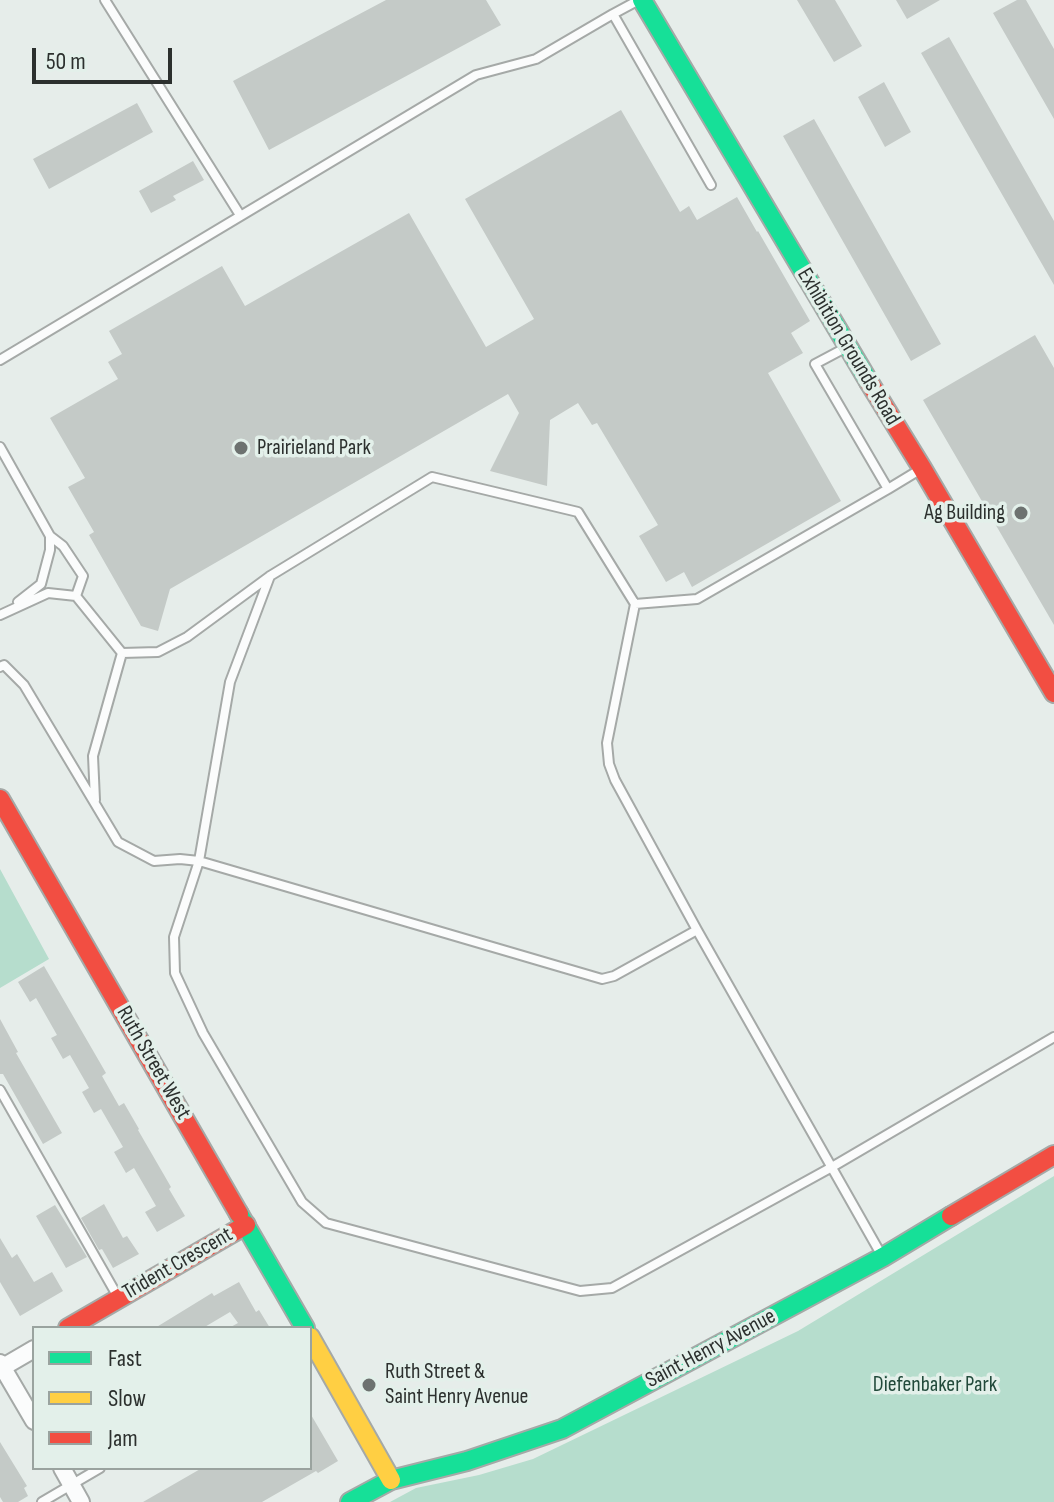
<!DOCTYPE html>
<style>
body{margin:0}
#map{position:relative;width:1054px;height:1502px;overflow:hidden;background:#e6edea;font-family:"Sofia Sans Condensed",sans-serif}
canvas{display:block}
.legend{position:absolute;left:32px;top:1326px;width:280px;height:144px;box-sizing:border-box;background:#e3f0ea;border:2px solid #9aa39f;margin:0;padding:10px 14px;list-style:none;font-size:24px;color:#2c302e}
.legend li{display:flex;align-items:center;gap:16px;height:40px}
.legend b{width:40px;border:2px solid #9aa39f}
.scale{position:absolute;left:32px;top:48px;width:140px;height:36px;box-sizing:border-box;border:4px solid #2c302e;border-top:0;padding-left:10px;font-size:24px;line-height:28px;white-space:nowrap;color:#2c302e;-webkit-text-stroke:6px #e3f0ea;paint-order:stroke}
</style>
<div id="map">
<canvas width="1054" height="1502"></canvas>
<ul class="legend">
<li><b style="height:10px;background:#16e098"></b>Fast</li>
<li><b style="height:10px;background:#ffcf43"></b>Slow</li>
<li><b style="height:10px;background:#f24e42"></b>Jam</li>
</ul>
<div class="scale">50 m</div>
</div>
<script>
const c = document.querySelector('canvas').getContext('2d');
c.lineJoin = 'round';
function fill(path, color) { c.fillStyle = color; c.fill(path, 'evenodd'); }
function trace(path, color, width, dash) { c.strokeStyle = color; c.lineWidth = width; c.lineCap = dash ? 'butt' : 'round'; c.setLineDash(dash || []); c.stroke(path); }
function label(font, color, halo, rows, align = 'center') {
  c.font = font + ' "Sofia Sans Condensed",sans-serif'; c.lineWidth = 7; c.setLineDash([]); c.textBaseline = 'middle'; c.strokeStyle = halo; c.fillStyle = color; for (const [text, x, y, turn = 0] of rows) {
    c.save(); c.translate(x, y); c.rotate((+turn || 0) * Math.PI / 180); c.textAlign = isNaN(turn) ? turn : align; if (halo) c.strokeText(text, 0, 0); c.fillText(text, 0, 0); c.restore();
  }
}
fill(new Path2D(`
 M0 869 49 959 0 988Z
 M1054 1176V1502H390L416 1488 479 1475 533 1459 798 1331Z`), '#b6ddcd');
fill(new Path2D(`
 M386 0H486L501 25 269 150 233 81Z
 M797 0H835L862 46 834 62Z
 M896 0H940L907 19Z
 M1017 0H1026L1054 49V119L993 13Z
 M949 37 1054 221V285L921 53Z
 M884 82 911 132 885 147 858 97Z
 M137 103 153 132 49 189 33 159Z
 M621 110 680 212 689 206 697 220 737 197 757 232 758 231 810 321 791 333 803 353 768 373 841 501 692 587 684 572 666 582 639 536 658 525 597 423 592 425 578 403 550 420 547 486 490 471 519 413 508 394 170 589 158 631 141 626 89 535 94 532 68 487 85 478 50 418 118 379 108 362 122 354 109 331 222 266 245 306 409 213 486 347 534 319 465 199Z
 M814 119 941 344 911 361 783 136Z
 M193 161 204 180 173 196 176 200 151 213 139 191Z
 M1035 335 1054 368V625L923 400Z
 M44 966 106 1073 102 1076 119 1106 124 1103 139 1129 138 1130 171 1187 169 1189 185 1216 157 1232 145 1212 156 1206 134 1168 126 1173 114 1152 123 1147 101 1109 94 1113 82 1092 89 1088 70 1055 63 1059 51 1038 57 1035 36 998 30 1002 18 982Z
 M0 1019 18 1052 16 1053 62 1133 43 1144 3 1074H0Z
 M104 1204 123 1238 127 1236 139 1254 113 1268 102 1249 99 1250 81 1218Z
 M55 1205 87 1257 66 1268 36 1216Z
 M0 1238 12 1258 17 1254 34 1282 52 1272 63 1291 20 1316 0 1282Z
 M239 1282 256 1312 259 1310 270 1328H229L238 1323 230 1312 203 1328H155L212 1293 214 1296Z
 M310 1413 338 1461 318 1473 316 1471 262 1502H143L202 1468H310Z
 M0 1442 27 1486 24 1488 28 1496 18 1502H3L0 1497Z`), '#c4cac7');
const lane = new Path2D(`
 M105 0 240 215
 M613 14 639 0
 M0 360 476 75 536 59 613 14 711 185
 M0 447 50 536 63 546 83 576 76 596
 M888 489 921 469
 M270 576 230 682 199 861 602 979 614 976 697 930
 M18 602 41 584 50 550V536
 M635 604 697 599 888 489 815 364 847 347
 M0 615 48 593 76 596 122 653
 M122 653 158 652 187 637 270 576 432 477 578 512 635 604 607 743 609 764 615 780 697 930 882 1256
 M0 667 4 665 24 685 118 842 154 861 180 859 199 861 174 937 175 973 203 1033 302 1202 326 1223 580 1291 612 1288 832 1167 1054 1037
 M95 800 93 756 122 653
 M0 1090 118 1297
 M42 1502 100 1468`);
const street = new Path2D(`
 M0 1363 34 1421
 M3 1367 34 1349
 M62 1468 81 1502`);
const fast = new Path2D(`
 M642 0 869 382
 M239 1214 305 1328
 M350 1502 391 1480 467 1461 562 1429 883 1257 951 1216`);
const slow = new Path2D(`
 M310 1337 391 1480`);
const jam = new Path2D(`
 M869 382 922 468 1054 693
 M0 799 239 1214
 M951 1216 1054 1155
 M68 1328 246 1225`);
trace(lane, '#a5a9a7', 12);
trace(street, '#a5a9a7', 20);
trace(fast, '#a5a9a7', 22);
trace(slow, '#a5a9a7', 22);
trace(jam, '#a5a9a7', 22);
trace(lane, '#fbfcfc', 8);
trace(street, '#fbfcfc', 16);
trace(fast, '#16e098', 18);
trace(slow, '#ffcf43', 18);
trace(jam, '#f24e42', 18);
for (const [x, y, r, color] of [
 [241,448,8,"#6d7270"],
 [1021,513,8,"#6d7270"],
 [369,1385,8,"#6d7270"]
]) { const dot = new Path2D(); dot.arc(x, y, r, 0, 2 * Math.PI); c.fillStyle = color; c.fill(dot); trace(dot, '#e3f0ea', 3); }
label('22px', '#2c302e', '#e3f0ea', [
 ["Exhibition Grounds Road",848,347,59],
 ["Ruth Street West",153,1063,60],
 ["Trident Crescent",178,1264,-30],
 ["Saint Henry Avenue",711,1349,-28]
]);
label('22px', '#2c302e', '#e3f0ea', [
 ["Prairieland Park",257,448],
 ["Ag Building",1005,513,"right"],
 ["Ruth Street &",385,1372],
 ["Saint Henry Avenue",385,1397]
], 'left');
label('22px', '#224a3b', '#e3f0ea', [
 ["Diefenbaker Park",935,1385]
]);
</script>
